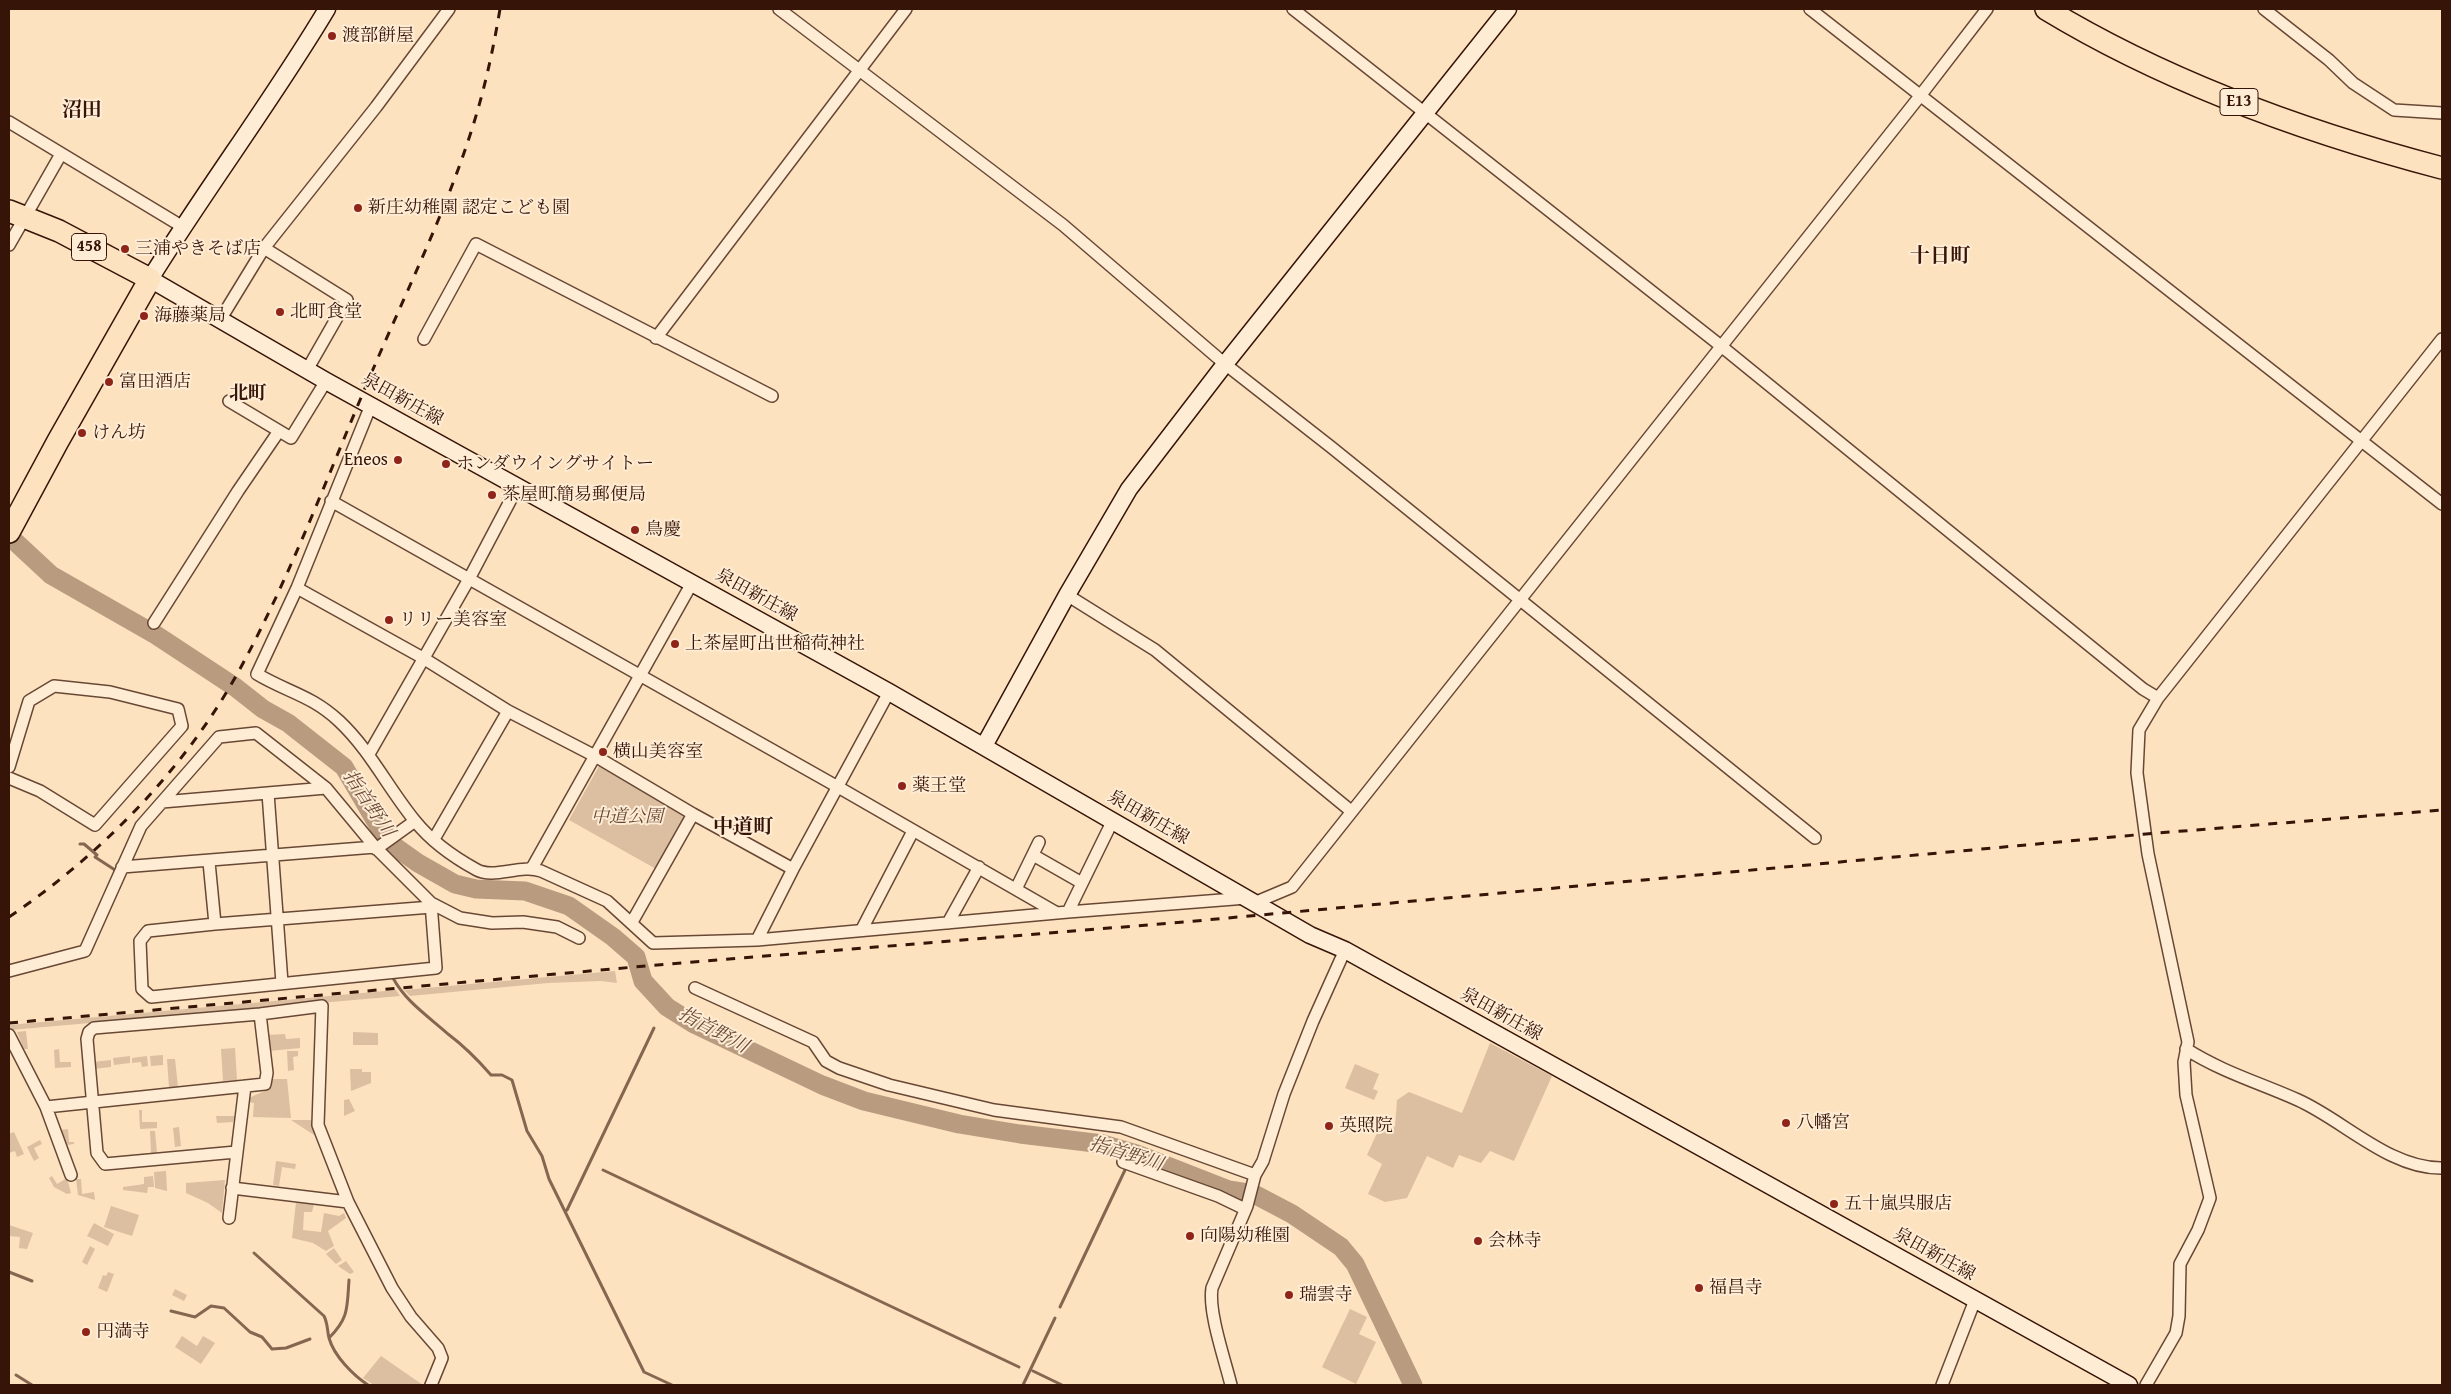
<!DOCTYPE html>
<meta charset="utf-8">
<style>
body{margin:0}
#map{position:relative;width:2451px;height:1394px;overflow:hidden;background:#fde2bf;font-family:"Gentium Book Plus",serif}
canvas{display:block}
.frame{position:absolute;inset:0;border:10px solid #361407;pointer-events:none}
</style>
<div id="map">
<canvas width="2451" height="1394"></canvas>
<div class="frame"></div>
</div>
<script>
const c = document.querySelector('canvas').getContext('2d');
c.lineJoin = 'round';
function fill(path, color) { c.fillStyle = color; c.fill(path, 'evenodd'); }
function trace(path, color, width, dash) { c.strokeStyle = color; c.lineWidth = width; c.lineCap = dash ? 'butt' : 'round'; c.setLineDash(dash || []); c.stroke(path); }
function label(font, color, halo, rows, align = 'center') {
  c.font = font + ' "Gentium Book Plus","Noto Serif JP",serif'; c.lineWidth = 4; c.setLineDash([]); c.textBaseline = 'middle'; c.strokeStyle = halo; c.fillStyle = color; for (const [text, x, y, turn = 0] of rows) {
    c.save(); c.translate(x, y); c.rotate((+turn || 0) * Math.PI / 180); c.textAlign = isNaN(turn) ? turn : align; if (halo) c.strokeText(text, 0, 0); c.fillText(text, 0, 0); c.restore();
  }
}
fill(new Path2D(`
 M599 766 686 815 656 869 569 820Z
 M615 971 617 983 601 981 548 983 410 996 404 990Z
 M396 990 400 996 10 1030 9 1025Z
 M26 1031 28 1049H24L17 1032Z
 M353 1032 378 1033V1045H353Z
 M285 1034 286 1039 300 1038V1048L269 1051 267 1035Z
 M1490 1043 1552 1076 1514 1161 1490 1151 1481 1163 1459 1155 1453 1168 1427 1156 1407 1198 1385 1202 1368 1194 1382 1164 1367 1155 1382 1122 1395 1127 1397 1100 1409 1092 1462 1113Z
 M235 1048 237 1080 223 1081 221 1049Z
 M59 1049 60 1062H71V1067L55 1068 54 1050Z
 M287 1051H298V1056L293 1057 294 1070 288 1071Z
 M163 1055V1065L151 1066 150 1056Z
 M130 1056V1063L114 1065 113 1058Z
 M147 1056 148 1066 142 1067 141 1062 132 1063V1058Z
 M167 1059H175L178 1087 169 1088Z
 M111 1060V1067L93 1069 92 1062Z
 M1355 1064 1379 1074 1373 1089 1378 1091 1374 1100 1345 1088Z
 M350 1069H362V1072H371V1083L351 1091Z
 M272 1079H287L291 1118 253 1117 254 1103 246 1102C253 1093 264 1094 272 1086Z
 M349 1099 355 1111 344 1116V1100Z
 M139 1110H142V1122H157V1128L140 1129Z
 M216 1116H235L233 1122 217 1123Z
 M291 1120H313L314 1135Z
 M179 1127 181 1146 175 1147 173 1128Z
 M68 1129 69 1142H74V1144L67 1145 60 1130Z
 M150 1131H155L157 1153H151Z
 M14 1132 24 1154 17 1157 15 1151 9 1153V1134Z
 M40 1140 42 1144 34 1148 39 1158 34 1161 27 1147Z
 M276 1161 296 1164 295 1169 282 1167 279 1186 273 1185Z
 M166 1171 167 1191 155 1188 154 1172Z
 M52 1176 57 1184 67 1178 71 1193 67 1194 54 1187 49 1178Z
 M153 1176 154 1187H148L147 1193 123 1190V1187L144 1184V1177Z
 M76 1179H81L82 1194 94 1192 95 1200 78 1195Z
 M225 1180 222 1213 208 1203 186 1193V1183Z
 M296 1202 314 1204 312 1212H304L303 1230 321 1232 324 1213 339 1216 344 1213 346 1218 328 1231 334 1246 326 1251 313 1243 292 1238Z
 M111 1206 139 1215 132 1236 104 1227Z
 M94 1223 114 1234 108 1246 87 1236Z
 M9 1225 33 1233 27 1249 19 1248 20 1237 9 1236Z
 M90 1246 95 1249 87 1265 82 1262Z
 M334 1248 342 1260 336 1264 326 1254Z
 M346 1261 354 1272 350 1274 338 1266Z
 M108 1272 114 1274 107 1292 98 1288 103 1275 106 1276Z
 M175 1289 187 1295 184 1301 172 1295Z
 M1350 1309 1367 1317 1359 1334 1376 1342 1356 1384 1322 1367Z
 M182 1336 197 1346 203 1336 215 1343 201 1364 175 1347Z
 M381 1356 423 1385H374L363 1378Z`), '#dbbfa0');
trace(new Path2D(`
 M80 844H84L97 855 95 857 115 870
 M393 978C406 1002 428 1016 448 1034 464 1046 478 1060 491 1075H502L512 1080 527 1131 542 1156 549 1179 644 1372 672 1385
 M603 1170 1019 1367
 M567 1210 654 1028
 M254 1253 324 1316C328 1324 327 1330 329 1338 334 1356 353 1375 368 1385
 M9 1272 32 1281
 M1060 1307 1125 1170
 M171 1311 195 1317 211 1306 224 1308 250 1332 262 1337 272 1349 286 1348 310 1339
 M329 1338C349 1318 347 1308 349 1280
 M1033 1371 1062 1385
 M16 1375 32 1385
 M1023 1385 1055 1318`), '#856650', 3);
trace(new Path2D(`
 M9 536 51 575 156 635 235 687 263 709 288 723 344 767 382 832 394 846 418 863 455 884 476 889 525 891 569 906 613 937 636 957 643 981 667 1007 694 1024 822 1085 864 1101 959 1124 1020 1134 1103 1144 1137 1154 1229 1190 1254 1194 1292 1214 1341 1247 1355 1264 1413 1385`), '#b99c80', 19);
const street = new Path2D(`
 M779 9 1063 225 1225 364 1331 447 1815 838
 M1293 9 1721 346 2143 689 2158 698
 M1810 9 2442 504
 M2264 9 2329 60 2353 83 2394 110 2442 113
 M9 122 183 227
 M9 245 61 154
 M264 248 347 300 307 370
 M220 320 264 248 376 107 449 9
 M656 338 906 9
 M424 339 476 244 772 396
 M229 401 291 438 326 381
 M371 405 297 588 257 674C287 692 311 695 339 721 370 750 388 788 415 821 431 841 455 858 477 870 494 879 521 864 541 871L607 901 653 943 757 940 1068 912 1247 898
 M331 501 838 787 1057 913
 M297 588 423 658 508 711 595 756 693 814 793 869
 M1067 595 1155 650 1351 811
 M154 623 238 491 279 431
 M369 754 469 579 518 486
 M9 767 29 701 54 686 110 692 178 709 182 726 95 825 40 791 9 778
 M268 793 282 983
 M162 802 326 788
 M434 839 508 711
 M376 849 415 821
 M1033 855 1082 883
 M209 862 215 924 432 907
 M122 867 375 847
 M532 868 692 583
 M1016 889 1039 842
 M1254 903 1292 887 1920 96 1987 9
 M1068 912 1113 820
 M632 922 693 814
 M948 923 979 867
 M215 924 148 931 140 941 142 989 151 997 436 968 431 903
 M862 929 913 831
 M757 940 793 869 889 692
 M9 971 85 951 141 826 219 737 256 733 326 788 375 847 431 903 460 918 492 923 523 922 557 927 579 938
 M695 988 813 1042 826 1061 839 1068 889 1085 994 1110 1121 1127 1255 1175
 M9 1035 46 1107 71 1175
 M2186 1049C2222 1072 2260 1083 2298 1100 2343 1120 2390 1169 2442 1168
 M46 1107 265 1084 267 1073 260 1014
 M236 1152 105 1164 97 1153 87 1039 89 1032 94 1028 260 1014 322 1006 318 1125 348 1202 392 1288 411 1317 438 1348 442 1358 431 1385
 M1123 1162 1218 1196 1245 1209
 M232 1188 348 1202
 M229 1218 245 1086
 M1231 1385C1225 1360 1208 1312 1212 1288L1247 1206 1255 1175 1263 1161 1284 1094 1313 1021 1345 950
 M1942 1385 1975 1300
 M2146 1385 2176 1333 2179 1316 2180 1264 2198 1230 2210 1198 2186 1095 2184 1062 2188 1042 2148 854 2137 773 2139 730 2158 698 2442 339`);
const secondary = new Path2D(`
 M327 9C272 101 207 187 150 279L326 381 889 692 1310 935 1345 950 2129 1385
 M984 746 1067 595 1129 489 1225 364 1508 9`);
const highway = new Path2D(`
 M2046 9C2168 83 2305 132 2442 168
 M9 211 59 231 150 279 58 441 9 532`);
trace(street, '#684835', 14);
trace(secondary, '#361407', 19);
trace(highway, '#361407', 24);
trace(street, '#feecd5', 11);
trace(secondary, '#feecd5', 16);
trace(highway, '#fde2bf', 21);
trace(new Path2D(`
 M9 917C102 854 187 767 241 667 293 571 331 467 374 367 407 290 445 213 471 132 484 92 493 51 500 9
 M9 1023 668 964 1184 922 2146 834 2442 810`), '#361407', 3, [9, 9]);
for (const [x, y, r, color] of [
 [332,36,5,"#8f2418"],
 [358,208,5,"#8f2418"],
 [125,249,5,"#8f2418"],
 [280,312,5,"#8f2418"],
 [144,316,5,"#8f2418"],
 [109,382,5,"#8f2418"],
 [82,433,5,"#8f2418"],
 [398,460,5,"#8f2418"],
 [446,464,5,"#8f2418"],
 [492,495,5,"#8f2418"],
 [635,530,5,"#8f2418"],
 [389,620,5,"#8f2418"],
 [675,644,5,"#8f2418"],
 [603,752,5,"#8f2418"],
 [902,786,5,"#8f2418"],
 [1786,1123,5,"#8f2418"],
 [1329,1126,5,"#8f2418"],
 [1834,1204,5,"#8f2418"],
 [1190,1236,5,"#8f2418"],
 [1478,1241,5,"#8f2418"],
 [1699,1288,5,"#8f2418"],
 [1289,1295,5,"#8f2418"],
 [86,1332,5,"#8f2418"]
]) { const dot = new Path2D(); dot.arc(x, y, r, 0, 2 * Math.PI); c.fillStyle = color; c.fill(dot); trace(dot, '#feecd5', 2); }
for (const [x, y, w] of [
 [2239,102,38],
 [89,247,35]
]) { const box = new Path2D(); box.roundRect(x - w / 2, y - 13.5, w, 27, 4); c.fillStyle = '#feecd5'; c.fill(box); trace(box, '#361407', 1); }
label('bold 16px', '#361407', null, [
 ["E13",2239,102],
 ["458",89,247]
]);
label('18px', '#361407', '#feecd5', [
 ["渡部餅屋",342,36],
 ["新庄幼稚園 認定こども園",368,208],
 ["三浦やきそば店",135,249],
 ["北町食堂",290,312],
 ["海藤薬局",154,316],
 ["富田酒店",119,382],
 ["けん坊",92,433],
 ["Eneos",388,460,"right"],
 ["ホンダウイングサイトー",456,464],
 ["茶屋町簡易郵便局",502,495],
 ["鳥慶",645,530],
 ["リリー美容室",399,620],
 ["上茶屋町出世稲荷神社",685,644],
 ["横山美容室",613,752],
 ["薬王堂",912,786],
 ["八幡宮",1796,1123],
 ["英照院",1339,1126],
 ["五十嵐呉服店",1844,1204],
 ["向陽幼稚園",1200,1236],
 ["会林寺",1488,1241],
 ["福昌寺",1709,1288],
 ["瑞雲寺",1299,1295],
 ["円満寺",96,1332]
], 'left');
label('18px', '#361407', '#feecd5', [
 ["泉田新庄線",402,400,29],
 ["泉田新庄線",756,596,29],
 ["泉田新庄線",1148,818,30],
 ["泉田新庄線",1501,1015,29],
 ["泉田新庄線",1934,1255,29]
]);
label('italic 18px', '#684735', '#feecd5', [
 ["中道公園",627,817]
]);
label('bold 19px', '#361407', '#feecd5', [
 ["北町",248,394]
]);
label('italic 19px', '#6a4a37', '#feecd5', [
 ["指首野川",368,804,56],
 ["指首野川",713,1031,28],
 ["指首野川",1126,1155,17]
]);
label('bold 20px', '#361407', '#feecd5', [
 ["沼田",82,111],
 ["十日町",1940,257],
 ["中道町",743,828]
]);
</script>
